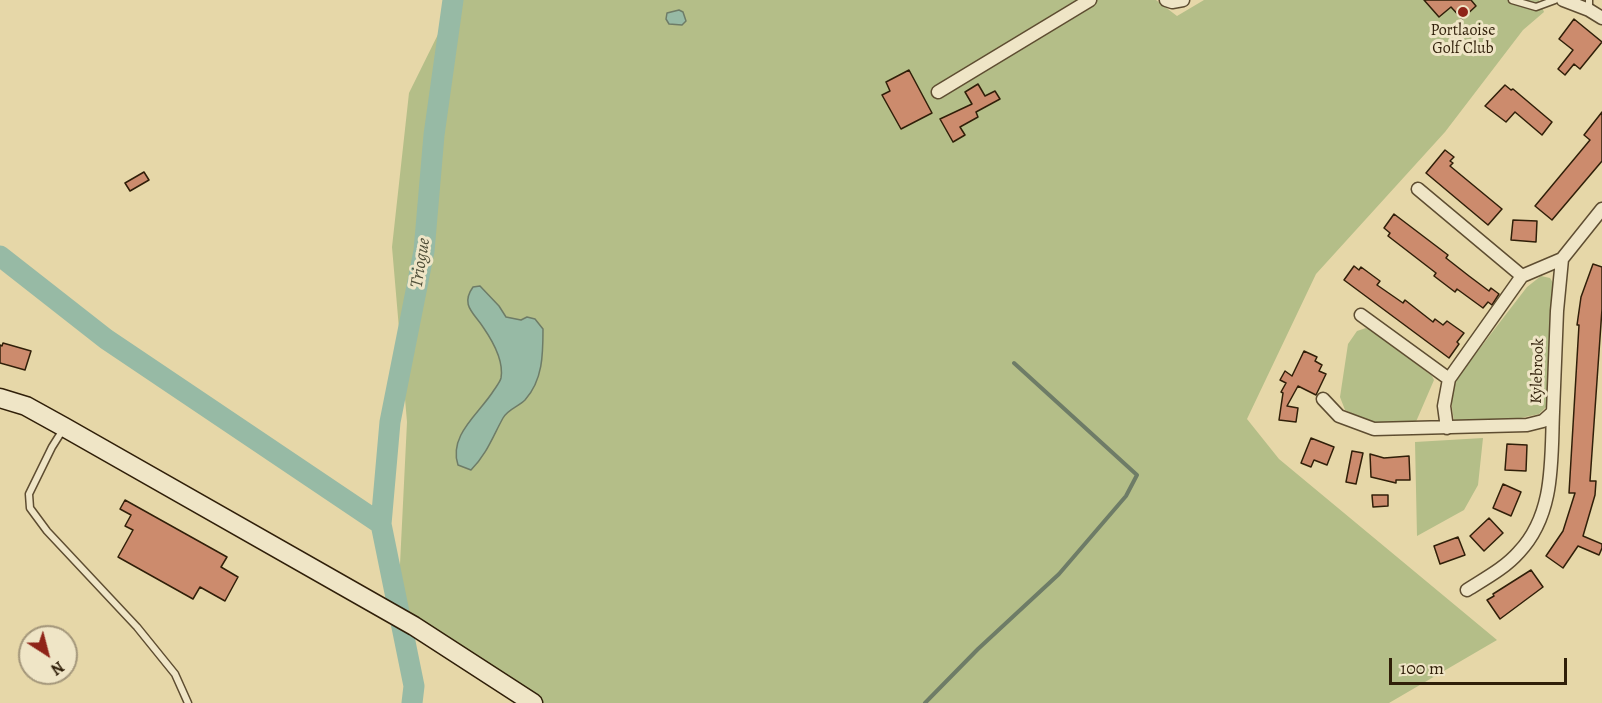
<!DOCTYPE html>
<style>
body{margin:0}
#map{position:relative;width:1602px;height:703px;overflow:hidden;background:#e6d7a8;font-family:Alegreya,serif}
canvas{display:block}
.north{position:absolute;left:18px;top:625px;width:60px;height:60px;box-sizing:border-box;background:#efe5c6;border:2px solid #a3967a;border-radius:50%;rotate:144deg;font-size:16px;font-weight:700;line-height:24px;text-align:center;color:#301f09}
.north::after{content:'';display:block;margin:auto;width:21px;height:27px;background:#8f2418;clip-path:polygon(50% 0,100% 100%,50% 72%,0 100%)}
.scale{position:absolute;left:1389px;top:658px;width:178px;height:27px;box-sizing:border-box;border:3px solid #301f09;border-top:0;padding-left:8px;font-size:18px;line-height:21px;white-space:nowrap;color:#301f09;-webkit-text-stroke:4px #efe5c6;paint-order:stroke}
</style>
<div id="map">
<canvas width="1602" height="703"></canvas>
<div class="north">N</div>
<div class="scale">100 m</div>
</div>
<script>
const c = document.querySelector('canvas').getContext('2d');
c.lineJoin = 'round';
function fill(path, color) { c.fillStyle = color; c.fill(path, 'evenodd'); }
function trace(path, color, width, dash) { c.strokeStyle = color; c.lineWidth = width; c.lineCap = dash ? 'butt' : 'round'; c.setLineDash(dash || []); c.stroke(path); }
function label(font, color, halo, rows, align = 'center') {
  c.font = font + ' Alegreya,serif'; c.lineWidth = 6; c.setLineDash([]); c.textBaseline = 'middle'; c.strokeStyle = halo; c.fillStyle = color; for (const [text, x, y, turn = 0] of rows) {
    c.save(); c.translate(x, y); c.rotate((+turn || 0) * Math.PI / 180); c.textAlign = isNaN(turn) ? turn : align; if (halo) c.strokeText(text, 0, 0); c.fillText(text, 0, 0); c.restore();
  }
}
fill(new Path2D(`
 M455 0H1156L1177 16 1204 0H1539L1544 12 1523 30 1445 132 1316 274 1247 419 1279 459 1497 640 1389 703H543L398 605 407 422 392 247 409 93Z
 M1541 276 1550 278 1555 286 1547 406 1539 414 1507 421 1455 423C1450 403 1450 392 1460 374L1527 287Z
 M1366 328 1378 334 1432 376 1434 380 1415 424H1376L1345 410 1340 397 1348 344 1357 331Z
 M1483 438 1478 485 1464 510 1417 536 1415 442Z`), '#b4be88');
const water = new Path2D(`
 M679 10 683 12 686 21 682 25 669 24 666 19 667 13Z
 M480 286 499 306 506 317 521 320 527 317 535 319 543 329C543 354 543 380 525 400 518 407 508 409 503 418 493 436 487 454 471 470L458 465C448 435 480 413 494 390 496 387 500 382 501 378 504 361 492 340 483 327 474 313 460 305 473 287Z`);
fill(water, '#97baa5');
trace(water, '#6e7c67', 1.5);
trace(new Path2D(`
 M925 703 978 649 1059 574 1126 496 1137 475 1014 363`), '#6e7c67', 4);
trace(new Path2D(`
 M0 256 106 339 381 524
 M412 703 414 686 381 524 390 422 424 251 434 135 453 0`), '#97baa5', 21);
const building = new Path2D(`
 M1424 0H1471L1476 6 1462 19 1451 7 1439 17Z
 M1574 19 1602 42 1580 69 1574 64 1565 75 1558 69 1573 50 1559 39Z
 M909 70 932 113 901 129 882 95 890 91 886 82Z
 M978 84 985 96 995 91 1000 99 976 112 978 117 960 127 965 135 953 142 940 119 972 104 965 92Z
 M1505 85 1511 90 1513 89 1552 122 1542 135 1515 112 1506 122 1485 106Z
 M1602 112V161L1552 220 1535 206 1590 140 1584 135Z
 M1445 150 1454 157 1450 161 1453 163 1450 166 1502 209 1488 225 1426 173Z
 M144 172 149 180 130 191 125 183Z
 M1394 214 1448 255 1446 258 1469 276 1489 291 1491 288 1499 294 1492 305 1488 302 1483 308 1457 289 1455 292 1434 276 1436 273 1388 236 1390 233 1384 228Z
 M1513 220 1537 221 1536 242 1511 240Z
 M1593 264 1602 267V309L1590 481H1596L1595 495 1583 536 1602 544V548L1599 555 1578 546 1563 568 1546 556 1563 531 1575 493H1569L1579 325H1577L1581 297Z
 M1354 266 1359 270 1361 267 1380 281 1377 285 1403 303 1405 300 1433 322 1435 319 1443 325 1447 321 1464 333 1457 342 1459 344 1449 358 1344 280Z
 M3 343 31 351 25 370 0 363V345L2 346Z
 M1304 351 1317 357 1315 361 1322 365 1319 371 1326 374 1316 395 1298 386 1287 406 1298 408 1296 422 1279 420 1283 393 1281 392 1286 383 1280 380 1285 371 1292 376Z
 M1311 438 1334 447 1327 465 1314 460 1311 467 1301 463Z
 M1507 444 1527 445 1526 471 1505 470Z
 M1352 451 1363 453 1356 484 1346 482Z
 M1370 454 1384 458 1409 456 1410 480H1396V483L1371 477Z
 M1503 484 1521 492 1511 516 1493 508Z
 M1372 495H1388V506L1373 507Z
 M125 500 227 557 221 567 238 577 225 601 200 587 193 599 118 557 133 530 125 526 131 515 120 509Z
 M1489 518 1503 533 1484 551 1470 536Z
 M1458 537 1465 555 1440 564 1434 546Z
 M1531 570 1543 587 1500 619 1487 600 1494 596 1493 594Z`);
fill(building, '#cc8b6d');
trace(building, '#301f09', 1.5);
const lane = new Path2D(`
 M1512 0 1536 7 1555 0
 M1589 10V0
 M64 428 52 447 29 494 30 508 47 531 137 627 175 674 188 703`);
const street = new Path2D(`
 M1166 0 1172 2 1183 0
 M1563 0 1589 10 1602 18
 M938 92 1090 0
 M1418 189 1522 276
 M1361 315 1449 379
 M1323 399 1339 416 1374 429 1527 425 1543 421 1553 412 1557 311 1562 259 1602 209
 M1447 428 1444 406 1449 379 1522 276 1562 259
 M1467 590C1486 578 1505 568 1519 552 1555 514 1551 460 1553 412`);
const secondary = new Path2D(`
 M0 398 26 406 64 427 414 626 533 703`);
trace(lane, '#5e4d31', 9);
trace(street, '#5e4d31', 15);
trace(secondary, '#301f09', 21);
trace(lane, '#efe5c6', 6);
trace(street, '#efe5c6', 12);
trace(secondary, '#efe5c6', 18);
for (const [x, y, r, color] of [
 [1463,12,6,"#8f2418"]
]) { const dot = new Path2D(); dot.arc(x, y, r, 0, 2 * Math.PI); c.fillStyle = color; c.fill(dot); trace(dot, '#efe5c6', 2); }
label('16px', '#301f09', '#efe5c6', [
 ["Portlaoise",1463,31],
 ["Golf Club",1463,49]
]);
label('16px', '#301f09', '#efe5c6', [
 ["Kylebrook",1538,371,-88]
]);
label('italic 18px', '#4f4e38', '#efe5c6', [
 ["Triogue",421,263,-81]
]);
</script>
